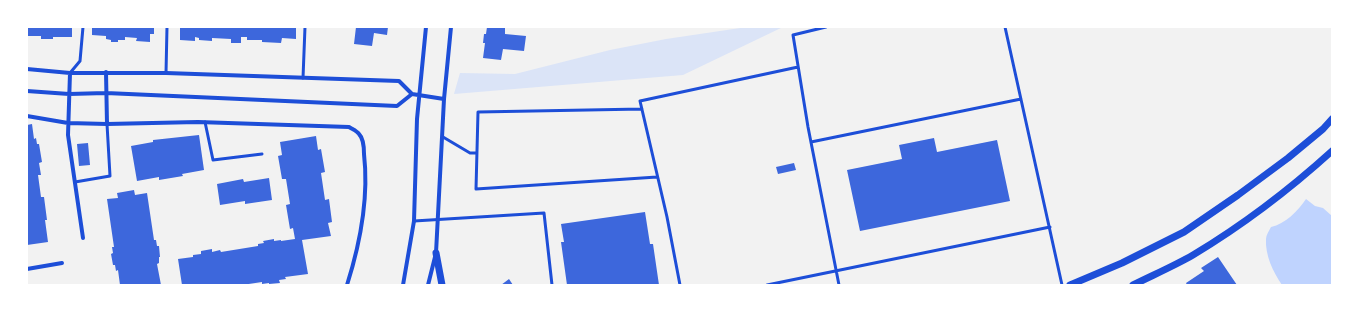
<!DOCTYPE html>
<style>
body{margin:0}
#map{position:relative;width:1359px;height:312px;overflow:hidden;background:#f2f2f2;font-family:"IBM Plex Serif",serif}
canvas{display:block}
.frame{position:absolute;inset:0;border:28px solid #fff;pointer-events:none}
</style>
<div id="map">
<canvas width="1359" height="312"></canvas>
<div class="frame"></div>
</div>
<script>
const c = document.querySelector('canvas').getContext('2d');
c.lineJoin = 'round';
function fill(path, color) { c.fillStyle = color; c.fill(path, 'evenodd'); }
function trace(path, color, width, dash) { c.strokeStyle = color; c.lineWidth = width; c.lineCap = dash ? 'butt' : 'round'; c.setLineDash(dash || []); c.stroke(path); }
fill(new Path2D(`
 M747 27H783L683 75 454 94 460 73 515 74 610 50 666 39Z`), '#dbe4f7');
fill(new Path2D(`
 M1306 199 1315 206 1323 208 1332 216V285H1282C1273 272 1265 255 1266 239 1266 235 1269 231 1271 227 1285 224 1298 211 1306 199Z`), '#bfd3fe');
fill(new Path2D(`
 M27 27H72V37H53V39H41V36H27Z
 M92 27H154V34H150V42L136 41 137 38 125 37V40H118V42H111V40L106 39V36L92 35Z
 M180 27H296V39L282 38 281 43 262 42V40H247V37H241V43H231V39L212 38V41L199 40V38L195 37V41L180 40Z
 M356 27H388L387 35 374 33 372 46 354 44Z
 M487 27 505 28V34L526 36 524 51 503 49 501 60 483 58 485 43H483L484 34H486Z
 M32 124 34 139 36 138 37 144H39L42 162 39 163 41 175H38L41 197H44L47 220H45L48 242 27 245V125Z
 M199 135 204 170 182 174 183 176 159 180V177L137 181 131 146 153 142V140Z
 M316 136 318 150 321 149 325 172 321 173 325 200 329 199 332 222 328 223 331 236 302 240 308 274 285 277 286 279 279 280 280 283 269 284V283L262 284V282L242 285H182L178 259 193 257V255L201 254V251L212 249V252L220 250 221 252 258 246V244L264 243 263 241 274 239V241L281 240V241L295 239 293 228 290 229 286 205 290 204 286 179H282L278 156 282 155 280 142Z
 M934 138 937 152 997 140 1010 201 860 231 847 170 902 159 899 145Z
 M88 143 90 165 79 166 77 144Z
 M794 163 796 170 778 174 776 167Z
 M269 178 272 200 245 204V201L220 205 217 184 243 179 244 182Z
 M134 190 135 195 147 193 154 240H156L157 246H159L160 257H159V263L157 264 161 285H120L118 270 116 271 115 265H113L111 254 113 253 112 247H114L107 199 118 198 117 193Z
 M645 212 650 244H653L659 285H567L561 242H564L561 224Z
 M1218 257 1237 285H1187L1186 283 1204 271 1201 268Z
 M509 279 513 285H501Z`), '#3d67dc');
trace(new Path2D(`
 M826 27 793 35 808 127 839 285
 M1005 27 1062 285
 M70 73 80 61 83 27
 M166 73 167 27
 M303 78 305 27
 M642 109 478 112 476 189 657 177
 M205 122 213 160 262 154
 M443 137 470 153H477
 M811 142 1021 99
 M75 182 110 176 107 124
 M414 221 544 213 552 285
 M680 285 667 217 640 101 798 67
 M767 285 1050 227`), '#1d4ed8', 3);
trace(new Path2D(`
 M27 69 70 73H166L399 81 412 94 444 99
 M106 72 107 124
 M70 73 68 135 83 238
 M27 91 69 94 106 93 397 106 412 94
 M27 116 68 123 107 124 198 122 349 127C352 129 357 131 359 134 363 138 364 148 364 154 369 198 360 244 347 285
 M27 269 62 263
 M403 285 414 221 417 119 426 27
 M428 285 436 253 444 99 451 27`), '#1d4ed8', 4);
trace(new Path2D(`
 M436 253 442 285
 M1070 285 1122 263 1184 232 1238 195 1288 158 1323 129 1332 119
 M1133 285C1153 275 1174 266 1193 255 1243 225 1289 190 1332 151`), '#1d4ed8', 7);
</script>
